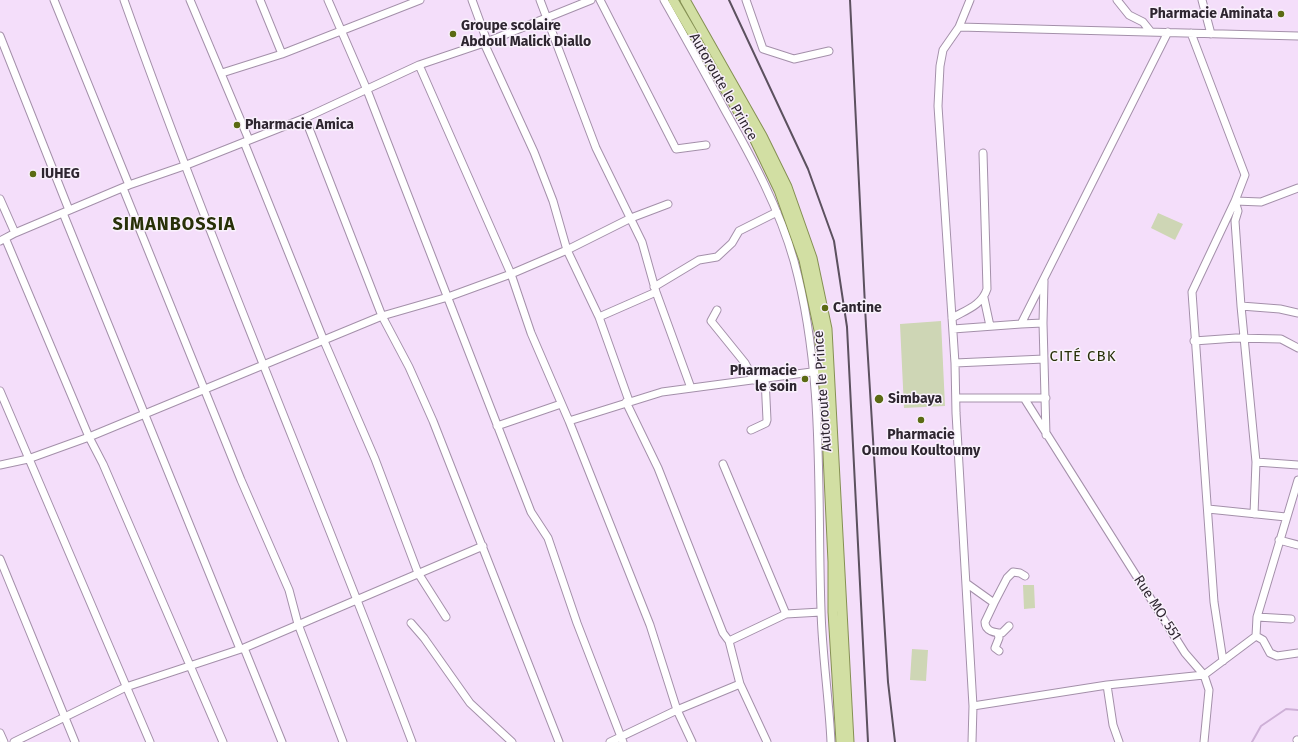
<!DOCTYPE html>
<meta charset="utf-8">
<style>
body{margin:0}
canvas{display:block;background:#f4defa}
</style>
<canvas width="1298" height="742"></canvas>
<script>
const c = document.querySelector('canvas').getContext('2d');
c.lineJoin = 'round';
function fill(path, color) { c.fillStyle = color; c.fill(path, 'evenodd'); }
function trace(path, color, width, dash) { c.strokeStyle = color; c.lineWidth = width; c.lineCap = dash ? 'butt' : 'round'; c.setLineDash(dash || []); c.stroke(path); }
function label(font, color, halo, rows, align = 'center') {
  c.font = font + ' "Fira Sans",sans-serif'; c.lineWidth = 3; c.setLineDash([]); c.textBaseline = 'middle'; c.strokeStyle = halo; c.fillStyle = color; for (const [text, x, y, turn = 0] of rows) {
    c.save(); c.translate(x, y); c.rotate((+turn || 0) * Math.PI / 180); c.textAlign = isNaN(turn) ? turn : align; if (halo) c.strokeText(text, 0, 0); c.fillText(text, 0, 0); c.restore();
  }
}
fill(new Path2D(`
 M1158 213 1183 224 1175 240 1151 228Z
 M941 321 945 406 904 408 900 324Z
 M1023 585H1034L1035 608 1024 609Z
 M912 649 928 650 926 681 910 680Z`), '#ced6b5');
trace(new Path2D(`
 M1252 742 1261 726 1286 709 1298 710`), '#ceb0d7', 2);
const minor = new Path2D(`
 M54 0 129 185
 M124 0C213 250 318 494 412 742
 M190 0 249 140
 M260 0 282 54
 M328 0 367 90 531 512 548 538 577 623 623 742
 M472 0 487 41
 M540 0 596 148 642 242 656 292 691 388
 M600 0 676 149 706 145
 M664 0C685 37 706 75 726 112 753 160 779 208 794 261 825 375 817 493 821 610 822 654 829 698 831 742
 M746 0 763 49 794 59 829 51
 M1117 0 1129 15 1143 22 1151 32
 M1202 0 1211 34
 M959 27 970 0
 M1191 33 1245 175 1235 201 1192 292 1214 602 1223 661
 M0 36 69 210
 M484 43 534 152 553 201 567 250 599 317 629 401
 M419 65 511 274 531 333 569 421 650 625 677 710 692 742
 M222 73 282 54 420 0
 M305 118 382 316 409 367 433 421 559 742
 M244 142 324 341 375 459 418 573 446 617
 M123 188 241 480 289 590 298 624 343 742
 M0 199 15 233
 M63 213 240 649
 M6 240 89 437 103 464 223 742
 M0 241 15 233 129 185 184 166 305 118 419 65 484 43 591 0
 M1044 281 1043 323 1046 435
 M654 287 699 260 717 257 732 243 739 231 777 212
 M984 298 990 326
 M1241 306 1280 309 1298 313
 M717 310 711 321 745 363 754 380
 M599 317 656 292
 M952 318C966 310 982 305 987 289L983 153
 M1021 324 1043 323
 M953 329 1021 324 1168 32
 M1194 341 1236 338 1281 339 1298 348
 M955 363 1044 359
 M0 391 150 742
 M956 398H1024L1185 653 1204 675 1107 685 973 706
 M1024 398H1046
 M626 402 658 468 723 633 729 641 740 684 767 742
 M569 421 662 392 819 371
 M497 426 561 404
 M751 430 766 423 767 420 765 378
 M1256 462 1298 465
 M723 464 786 614
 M0 465 28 459 89 437 382 316 448 297 511 274 567 250 631 218 668 204
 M1208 509 1286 517
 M1254 514 1256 462 1241 306 1235 221 1238 211 1235 201 1261 202 1298 188
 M1279 540 1298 545
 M0 559 75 742
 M966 583 994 603 985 622C985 631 995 633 1002 633L1009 626
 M994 603 1007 578 1013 572 1020 573 1025 576
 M1257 617 1291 619
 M411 623 424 638 470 703 512 742
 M998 633 999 638 995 648 999 651
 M1256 636 1263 640 1270 653 1277 656 1298 653
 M729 641 786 614 821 612
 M244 648 282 742
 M1107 685 1113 725 1119 742
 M0 733 4 742
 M1297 740 1298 741
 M14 742 126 687 244 648 483 546
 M610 742 677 710 740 684
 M972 742 973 706 956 413 955 363 938 106 940 66 943 50 959 27 1298 36
 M1204 742 1209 690 1204 675 1256 636 1257 617 1298 480`);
const major = new Path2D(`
 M673 0 755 140 779 190 804 260 819 330 826 411 833 562V612L841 742
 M685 0 762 136 787 187 812 258 827 329 849 742`);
trace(minor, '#a490aa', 9);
trace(major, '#859053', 11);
trace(minor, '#fff', 7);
trace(major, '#d2dfa3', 9);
trace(new Path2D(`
 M729 0 808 169 834 241 847 327 868 742
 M850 0 866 326 888 682 895 742`), '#5c515f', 2);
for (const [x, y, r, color] of [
 [1281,14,4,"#5b6a13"],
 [453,34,4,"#5b6a13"],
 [237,125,4,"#5b6a13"],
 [33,174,4,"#5b6a13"],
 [825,308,4,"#5b6a13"],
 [805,379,4,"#5b6a13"],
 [879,399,5,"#5b6a13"],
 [921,420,4,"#5b6a13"]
]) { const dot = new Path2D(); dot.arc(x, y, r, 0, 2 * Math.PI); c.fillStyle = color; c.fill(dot); trace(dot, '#f9f1fc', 1.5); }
label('bold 14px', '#2e2630', '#f9f1fc', [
 ["Pharmacie Aminata",1273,14,"right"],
 ["Groupe scolaire",461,26],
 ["Abdoul Malick Diallo",461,42],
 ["Pharmacie Amica",245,125],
 ["IUHEG",41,174],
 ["Cantine",833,308],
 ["Pharmacie",797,371,"right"],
 ["le soin",797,387,"right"],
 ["Simbaya",888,399],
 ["Pharmacie",921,435,"center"],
 ["Oumou Koultoumy",921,451,"center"]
], 'left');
label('14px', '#2e2630', '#f9f1fc', [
 ["Autoroute le Prince",723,87,60],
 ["Autoroute le Prince",823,391,-94],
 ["Rue MO. 551",1157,608,57]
]);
c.letterSpacing = '1px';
label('15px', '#283008', '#f9f1fc', [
 ["CITÉ CBK",1083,357]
]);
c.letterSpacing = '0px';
c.letterSpacing = '1px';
label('bold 18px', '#283008', '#f9f1fc', [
 ["SIMANBOSSIA",174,225]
]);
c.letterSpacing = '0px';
</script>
